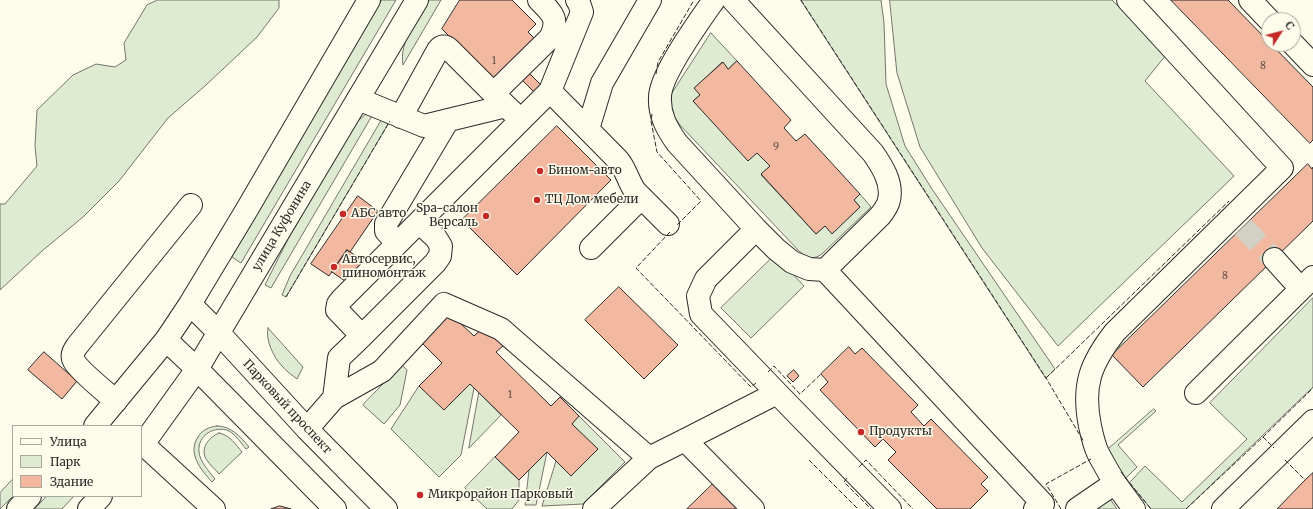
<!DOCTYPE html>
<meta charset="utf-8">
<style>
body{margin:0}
#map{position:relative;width:1313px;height:509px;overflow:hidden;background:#fdfbea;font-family:Merriweather,serif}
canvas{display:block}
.legend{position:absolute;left:12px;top:425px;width:130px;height:72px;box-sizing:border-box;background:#fdfbea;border:1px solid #a9a89e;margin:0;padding:5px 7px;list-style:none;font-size:12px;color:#2b2b2b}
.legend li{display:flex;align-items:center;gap:8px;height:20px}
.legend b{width:20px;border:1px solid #a9a89e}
.north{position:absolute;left:1261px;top:12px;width:40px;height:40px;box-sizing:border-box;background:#fdfbea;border:1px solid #a9a89e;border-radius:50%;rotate:54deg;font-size:11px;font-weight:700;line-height:16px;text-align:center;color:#2b2b2b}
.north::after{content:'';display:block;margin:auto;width:14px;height:18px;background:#c62828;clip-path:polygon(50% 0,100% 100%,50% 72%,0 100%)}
</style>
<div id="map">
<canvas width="1313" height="509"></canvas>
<ul class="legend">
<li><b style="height:5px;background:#fdfbea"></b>Улица</li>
<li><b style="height:11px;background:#deebd1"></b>Парк</li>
<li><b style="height:11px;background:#f2b8a0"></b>Здание</li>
</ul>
<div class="north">С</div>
</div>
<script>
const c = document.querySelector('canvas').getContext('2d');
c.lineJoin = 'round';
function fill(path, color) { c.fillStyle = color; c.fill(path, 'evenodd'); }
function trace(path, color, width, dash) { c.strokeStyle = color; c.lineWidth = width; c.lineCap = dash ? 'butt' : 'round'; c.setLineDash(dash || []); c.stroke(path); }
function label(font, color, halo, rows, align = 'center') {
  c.font = font + ' Merriweather,serif'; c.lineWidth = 3; c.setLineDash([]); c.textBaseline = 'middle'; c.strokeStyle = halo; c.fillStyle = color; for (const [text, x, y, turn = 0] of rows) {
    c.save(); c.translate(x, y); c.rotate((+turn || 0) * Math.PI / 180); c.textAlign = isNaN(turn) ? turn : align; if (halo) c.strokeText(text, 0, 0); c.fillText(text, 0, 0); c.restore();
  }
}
const green = new Path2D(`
 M158 0H279V8L257 37 206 85 168 118 119 181 83 217 42 251 0 290V204H5L37 166 35 146 37 110 73 75 96 64 115 67 126 60 124 43 147 5Z
 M382 0H396L241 263 232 257Z
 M429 0H441L403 65C399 41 417 20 429 0Z
 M801 0H881L884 23 886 84 905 146 932 189 1055 369 1046 378Z
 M890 0H1112L1166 55 1145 81 1234 176 1058 346 982 248 920 147 897 73Z
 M711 33 737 61 728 69 722 62 695 88 700 95 693 101 757 153 770 166 761 175 816 234 825 226 832 233 860 207 854 200 860 194 871 207 822 254C811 261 807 258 798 250L680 125C672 114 668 106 672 93Z
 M370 111 373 114 271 288 265 285 288 239 348 136 358 121Z
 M384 116 391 119 286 297 282 295 290 276Z
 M775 255 804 286 751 338 721 308Z
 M1313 298V387L1186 509H1151L1129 483 1145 466 1182 502 1247 439 1210 403Z
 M268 328 303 367 297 379C292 375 286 371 282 366 274 358 265 340 268 328Z
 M402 365 407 370 400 405 384 424 363 405Z
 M470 384 474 388 461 455 439 477 391 429 419 386Z
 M479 393 501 415 469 448Z
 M1154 409 1156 411 1118 445 1137 467 1126 478 1105 452Z
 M579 416 625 462 583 504 542 506 556 461 571 476 597 449 572 424Z
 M217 426C231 426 240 436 249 447L246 449C241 443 236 435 229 431 215 425 197 435 199 452 200 462 209 471 215 479L212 482C201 470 187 453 198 437 202 430 209 427 217 426Z
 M219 433C230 435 236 445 242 452L219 474C215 469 210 465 206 459 200 448 209 437 219 433Z
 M547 452 536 505H525L529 470Z
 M495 457 519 480V500L512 509H487L465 488Z
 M13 479V496L0 509V493Z
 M47 496H74L62 509H35Z
 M1110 499 1117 509H1098Z`);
fill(green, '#deebd1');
trace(green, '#74746e', 1);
const building = new Path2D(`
 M460 0H512L536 24 528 32 536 40 494 81 442 29Z
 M1171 0H1228L1269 42V44H1271L1313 87V140L1310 143Z
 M737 61 791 120 784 128 796 141 805 134 860 194 854 200 860 207 832 234 825 226 816 234 761 174 770 166 757 153 748 161 693 101 700 95 694 88 723 62 728 69Z
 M529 73 542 86 535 93 522 80Z
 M557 126 611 180 517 275 462 220Z
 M1308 164 1312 169 1313 167V221L1143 387 1112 355Z
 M358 196 378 211 350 252 347 250 329 276 311 264Z
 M347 250 367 263 352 286 332 272Z
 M619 287 678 345 644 379 585 320Z
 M446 310 474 336 484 327 503 346 496 352 551 406 560 397 579 416 572 424 598 449 571 476 547 452 519 480 495 457 519 432 474 388 470 384 444 410 419 386 442 363 418 339Z
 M849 347 855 354 862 348 918 405 911 412 924 426 931 419 988 477 981 484 988 491 970 509H937L888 460 896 452 883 439 875 447 820 390 828 382 821 374Z
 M44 352 77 381 62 399 28 370Z
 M794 370 799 376 793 382 787 376Z
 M1313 473V509H1277L1305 480Z
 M716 481 743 509H687Z
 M280 506 291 509H271Z`);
fill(building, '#f2b8a0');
trace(building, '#2b2b2b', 1);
trace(new Path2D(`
 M1243 227 1274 259`), '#d3d1c4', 22, [22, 11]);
const minor = new Path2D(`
 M714 0C700 20 660 75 660 97 659 115 667 129 677 143L756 229 776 249 792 262 809 269 825 270 1043 504 1035 509
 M733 0 873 153C882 166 893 183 889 200 888 206 884 211 880 216L825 270
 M1250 0 1269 20
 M1293 44 1313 65
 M550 91 582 12 579 3 577 0
 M494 93 550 38C560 19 552 13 539 0
 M358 99 424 126 506 106 521 120
 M401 117 438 50C441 46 445 45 449 49L506 106
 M588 129 602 83 650 0
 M756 229 706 279 698 296 701 314 777 393
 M397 243 386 231V224L448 120
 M591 248 641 198
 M1274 259 1301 289
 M362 336 435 263 440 256 441 246 436 238 419 222
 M1196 393 1313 277
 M334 398 382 371 444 304 501 329 649 458
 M116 401C107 393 79 371 74 361 71 356 74 350 77 346L191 205
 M307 429 334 398 339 358 362 336 337 310 338 304 342 299 550 91 618 160C626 169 628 181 635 191L668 224
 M685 440 753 509
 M143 444 214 509
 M1115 483C1109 473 1103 463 1098 453 1094 445 1092 435 1090 426 1082 386 1090 364 1115 332L1282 168 1128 0
 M594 509 649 458 685 440 777 393 890 509
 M1077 509 1115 483 1134 509
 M1223 509 1313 421`);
const major = new Path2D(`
 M190 304 218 332 307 429 386 509
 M166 340 197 369 335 509
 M95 426 166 340 190 304 246 211 369 0
 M141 447 197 369 417 0
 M18 509 30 496
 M89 509 101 496`);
trace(minor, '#2b2b2b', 24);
trace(major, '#2b2b2b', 24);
trace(minor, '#fdfbea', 22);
trace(major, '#fdfbea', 22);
trace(new Path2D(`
 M801 0 1046 378 1084 442
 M656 74 658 62 694 0
 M652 114 651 121 657 152 701 201 677 225
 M670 232 636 268 751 387 756 383
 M286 297 390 121
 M768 372 774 366 800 394 821 374
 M1046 378 1229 201
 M1263 437 1274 448
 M809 460 858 509
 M1285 460 1305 480
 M859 467 866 460 913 509
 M1121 472 1151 509
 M847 478 844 482 871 509
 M1061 509 1046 484 1091 459
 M1186 509 1263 437 1313 388`), '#2b2b2b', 1, [5, 2]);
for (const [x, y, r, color] of [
 [540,171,4,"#c62828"],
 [537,200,4,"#c62828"],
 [343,214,4,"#c62828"],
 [486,216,4,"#c62828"],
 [334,267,4,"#c62828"],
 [861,432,4,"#c62828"],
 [420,495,4,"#c62828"]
]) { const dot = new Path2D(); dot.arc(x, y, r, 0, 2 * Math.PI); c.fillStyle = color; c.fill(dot); trace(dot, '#fdfbea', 1.5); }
label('10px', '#5d4e48', null, [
 ["1",494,61],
 ["8",1263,66],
 ["9",776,147],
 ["8",1225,276],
 ["1",510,395]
]);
label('12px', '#2b2b2b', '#fdfbea', [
 ["Бином-авто",548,171],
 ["ТЦ Дом мебели",545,200],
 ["Spa-салон",478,209,"right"],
 ["Версаль",478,223,"right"],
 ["АБС авто",351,214],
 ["Автосервис,",342,260],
 ["шиномонтаж",342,274],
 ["Продукты",869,432],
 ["Микрорайон Парковый",428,495]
], 'left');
label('12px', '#2b2b2b', '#fdfbea', [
 ["улица Куфонина",282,226,-59],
 ["Парковый проспект",287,407,47]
]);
</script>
